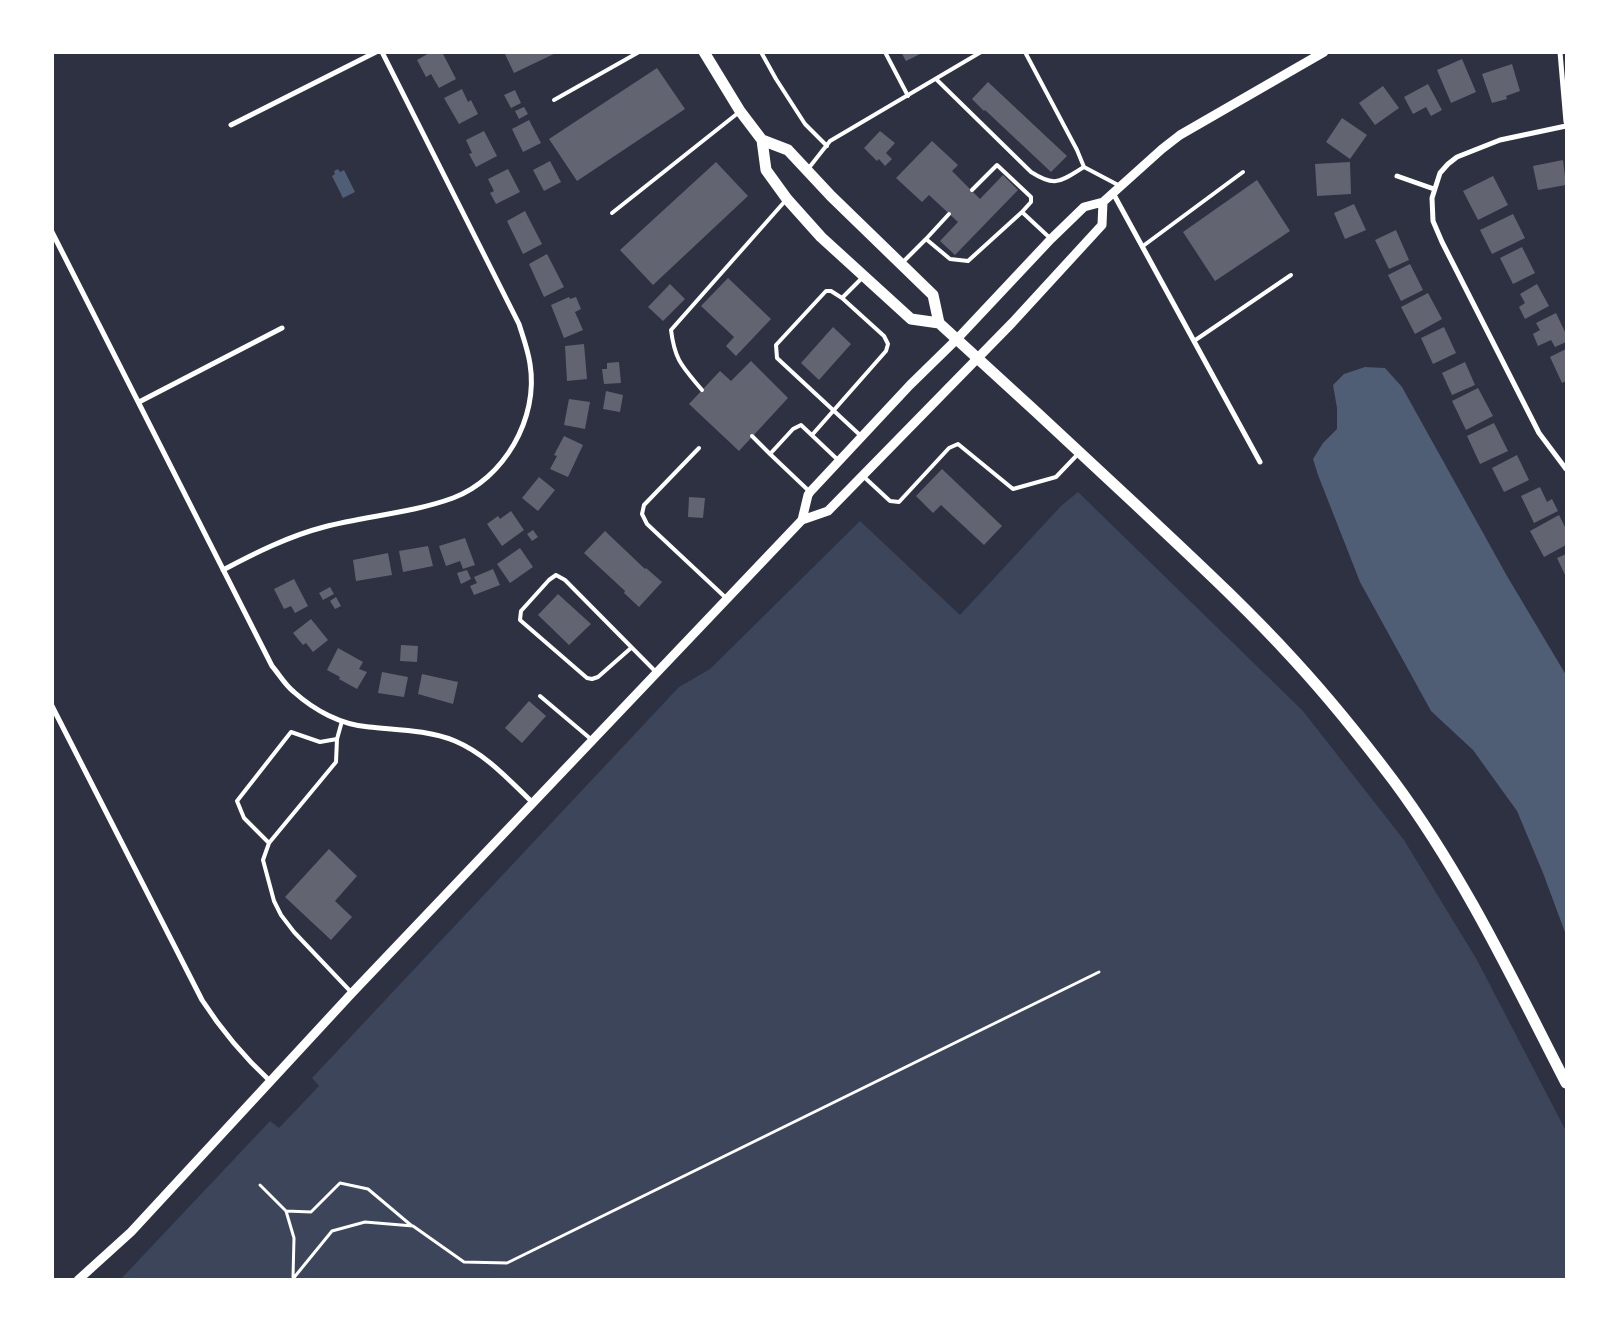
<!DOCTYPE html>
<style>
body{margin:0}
#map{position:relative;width:1619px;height:1332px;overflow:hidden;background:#2d3142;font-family:Montserrat,sans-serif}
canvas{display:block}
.frame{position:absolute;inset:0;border:54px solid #fff;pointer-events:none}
</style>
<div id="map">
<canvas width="1619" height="1332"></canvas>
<div class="frame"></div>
</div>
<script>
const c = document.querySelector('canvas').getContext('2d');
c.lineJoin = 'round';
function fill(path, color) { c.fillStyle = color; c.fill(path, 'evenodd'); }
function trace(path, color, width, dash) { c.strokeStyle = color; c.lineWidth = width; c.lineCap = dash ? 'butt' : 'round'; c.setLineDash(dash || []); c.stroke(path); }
fill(new Path2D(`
 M1078 492 1303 711 1404 840 1477 960 1566 1131V1279L120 1280 270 1121 279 1128 319 1086 312 1078 679 687 710 669 860 521 960 615 1061 506Z`), '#3c4559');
fill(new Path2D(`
 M338 169 340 172 344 170 355 192 343 198 332 176 335 174 334 171Z
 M1365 367 1385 368 1402 387 1507 576 1566 675V935L1543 873 1517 811 1473 750 1431 711 1360 582 1318 475 1313 459 1323 443 1337 429V408L1333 385 1344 374Z`), '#4f5d75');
fill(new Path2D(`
 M431 52H442L456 79 439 88 431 74 426 77 417 60Z
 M504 52H558L514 73Z
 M901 52H924L906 61Z
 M1462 59 1476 92 1451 103 1437 70Z
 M1512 64 1520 91 1506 96 1507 99 1492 103 1482 74Z
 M657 68 685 109 577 181 549 139Z
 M988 82 1067 156 1051 172 985 110 984 111 972 99Z
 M1428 84 1442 110 1431 116 1426 107 1413 114 1404 97Z
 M1383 86 1399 108 1375 125 1359 103Z
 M462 89 468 102 471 100 478 114 459 124 444 98Z
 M515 90 521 103 511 108 504 95Z
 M524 107 528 114 519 119 515 111Z
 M1342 118 1367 135 1350 159 1326 142Z
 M529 120 541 143 523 152 512 129Z
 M484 131 497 156 476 167 469 154 472 153 466 140Z
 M880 131 895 143 886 153 892 159 885 166 879 159 877 161 864 148Z
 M932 141 958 165 952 171 980 199 1003 175 1018 190 955 255 940 241 958 222 929 195 922 202 896 178Z
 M1563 160 1566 185 1538 190 1533 166Z
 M550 161 561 182 544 191 533 170Z
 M716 162 748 196 653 285 620 250Z
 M1350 162 1351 194 1317 196 1315 164Z
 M508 169 520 192 496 204 490 193 494 191 488 179Z
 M1493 176 1508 205 1478 220 1463 191Z
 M1257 180 1290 231 1215 281 1183 232Z
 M1354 204 1366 230 1345 239 1334 213Z
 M525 211 542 244 523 254 507 221Z
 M1513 214 1525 238 1492 254 1480 230Z
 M1396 230 1409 260 1389 269 1375 240Z
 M1522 247 1535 273 1513 284 1500 258Z
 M547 254 564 287 544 297 529 264Z
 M1410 264 1423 290 1401 301 1388 275Z
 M728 278 771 319 736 356 726 346 734 337 701 306Z
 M670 284 685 299 663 321 648 307Z
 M1537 284 1549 306 1525 319 1519 307 1525 303 1520 294Z
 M1428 293 1442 319 1415 334 1401 307Z
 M569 297 570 299 576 297 581 309 575 312 583 330 564 338 551 305Z
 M1556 313 1566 334V342L1555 347 1551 340 1538 346 1533 334 1540 330 1536 323Z
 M833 327 851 344 819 380 801 363Z
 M1444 327 1456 353 1433 364 1421 338Z
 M584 344 587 379 567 381 565 346Z
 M1566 349V381L1562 383 1550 357Z
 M751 361 788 398 739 451 689 404 720 371 731 381Z
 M619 362 621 383 604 384 602 369H607V363Z
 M1465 362 1475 385 1452 395 1442 373Z
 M1478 388 1493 416 1466 430 1452 401Z
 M606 391 623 395 620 412 603 409Z
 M569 399 590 402 585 429 564 425Z
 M1494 423 1508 451 1480 464 1467 436Z
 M564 436 583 445 568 477 550 469 557 456 554 455Z
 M1517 455 1529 480 1504 492 1492 468Z
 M942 469 1002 526 984 545 941 505 933 513 916 496Z
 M539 477 555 490 538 511 522 498Z
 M1540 487 1547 502 1552 499 1558 511 1534 523 1521 496Z
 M689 497 705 498 703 518 688 517Z
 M511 511 524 530 502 546 487 524 498 516 500 519Z
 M1559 515 1566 529V545L1544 557 1530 531Z
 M533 530 538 537 532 541 527 534Z
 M605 531 645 569 646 568 662 582 639 607 624 593 625 591 584 553Z
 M465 538 475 565 463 569 460 561 446 566 439 546Z
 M428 546 433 566 403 572 399 551Z
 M520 548 533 567 510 583 497 564Z
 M388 553 392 575 356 581 353 560Z
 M1566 554V577L1557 558Z
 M493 569 500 585 474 595 470 586 477 583 474 577Z
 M467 570 471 579 461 584 457 573Z
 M294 579 308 606 295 613 291 606 284 609 274 589Z
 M330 587 334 594 323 600 319 593Z
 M558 594 591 624 569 645 538 615Z
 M336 597 341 606 335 609 330 601Z
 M311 619 328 640 313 652 306 643 303 645 293 633Z
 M401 645 418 646 417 662 400 661Z
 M338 648 363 662 359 669 367 672 357 689 339 679 340 677 327 670Z
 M382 672 408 677 404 697 378 693Z
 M422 674 458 682 453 704 418 694Z
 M529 701 546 716 522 743 505 728Z
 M329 849 357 876 335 901 352 917 331 940 285 897Z`), '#626471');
trace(new Path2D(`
 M260 1185 286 1211
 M293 1277 294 1238 286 1211 311 1212 340 1183 368 1189 412 1226
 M292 1280 332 1231 365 1222 413 1226 464 1262 507 1263 1099 972`), '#fff', 3);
trace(new Path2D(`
 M761 52 776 79 805 124 827 146
 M885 52 908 96
 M1025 52 1077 150 1084 167 1120 186
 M936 79 1031 172C1056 188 1061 181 1084 167
 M554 100 639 52
 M808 169 830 141 981 52
 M972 190 997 165 1031 197V202L1022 212
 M612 213 738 113
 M926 239 949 214
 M1143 246 1243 172
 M903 262 926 239 950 259 968 261 1022 212 1051 239
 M1194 341 1291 275
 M702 390C682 366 675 361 671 330L786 200
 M812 435 886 351 888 344 884 336 842 298
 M752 436 770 454
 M861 436 777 358 776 345 826 291H831L842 298 862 278
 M699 448 644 505 642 514 647 524 726 598
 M863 476 890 501 899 502 949 448 958 444 1013 489 1056 477 1078 454
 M810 492 770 454 793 429 801 425 838 460
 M631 648 598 677 592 679 587 678 520 620 521 611 549 580 556 575 565 580 656 672
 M540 696 592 740
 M342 721 337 739 336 762 269 843 263 860 274 901 281 915 294 932 352 993
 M269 843 244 818 237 801 291 732 320 742 337 739`), '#fff', 4);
trace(new Path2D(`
 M1560 52 1566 122
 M231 125 376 52
 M1566 126 1500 140 1457 157 1448 164 1440 173 1432 198 1433 221 1442 242 1539 433 1566 469
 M1397 176 1434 189
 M1113 193 1260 462
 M52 232 272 666C279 674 285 685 294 692 314 710 341 725 369 727 397 730 428 730 455 741 486 754 509 780 533 803
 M139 402 282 328
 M223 570C255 553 289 536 324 527 366 516 412 513 453 498 504 479 539 418 530 364 528 350 523 337 519 324L382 52
 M52 706 202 1000C222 1031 243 1056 270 1081`), '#fff', 5);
trace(new Path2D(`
 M802 520 808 495 810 492 910 385 957 339 1051 239 1084 207 1103 202 1162 149 1180 135 1324 52
 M78 1280 131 1232 352 993 802 520 828 511 1012 323 1102 225 1103 202`), '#fff', 9);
trace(new Path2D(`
 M704 52 740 111 762 140 766 170 787 199 821 237 911 319 939 323C1004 382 1069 442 1134 503 1188 554 1244 605 1294 660 1329 698 1362 739 1393 780 1463 874 1513 980 1566 1083
 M762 140 788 150 831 196 933 295 939 323`), '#fff', 11);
</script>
